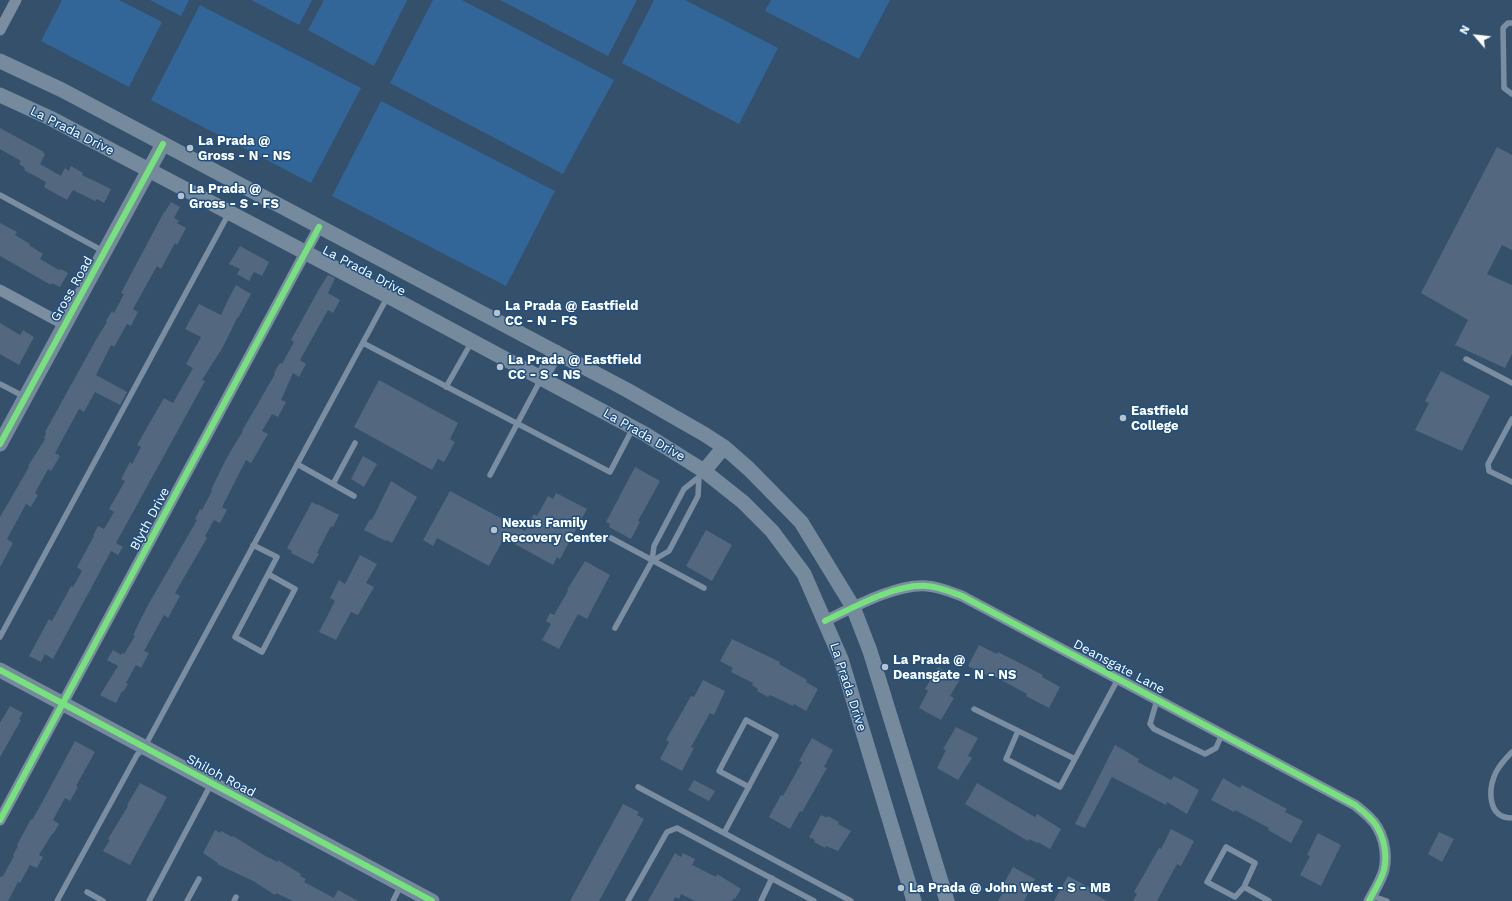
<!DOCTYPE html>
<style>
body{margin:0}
#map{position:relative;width:1512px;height:901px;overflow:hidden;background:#35506b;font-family:"Work Sans",sans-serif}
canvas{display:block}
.north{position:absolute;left:1456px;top:16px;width:40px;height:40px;-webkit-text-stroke:3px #1f4f81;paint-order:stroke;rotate:298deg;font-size:11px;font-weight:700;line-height:16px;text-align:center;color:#fff}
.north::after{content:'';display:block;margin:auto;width:14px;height:18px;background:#fff;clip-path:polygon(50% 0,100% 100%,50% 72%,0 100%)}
</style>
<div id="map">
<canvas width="1512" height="901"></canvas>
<div class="north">N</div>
</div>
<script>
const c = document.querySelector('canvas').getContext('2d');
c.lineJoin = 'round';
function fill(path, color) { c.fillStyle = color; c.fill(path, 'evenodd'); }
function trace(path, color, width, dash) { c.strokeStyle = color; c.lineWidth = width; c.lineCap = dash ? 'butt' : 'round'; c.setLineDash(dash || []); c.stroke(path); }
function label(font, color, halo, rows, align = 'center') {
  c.font = font + ' "Work Sans",sans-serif'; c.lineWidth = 3; c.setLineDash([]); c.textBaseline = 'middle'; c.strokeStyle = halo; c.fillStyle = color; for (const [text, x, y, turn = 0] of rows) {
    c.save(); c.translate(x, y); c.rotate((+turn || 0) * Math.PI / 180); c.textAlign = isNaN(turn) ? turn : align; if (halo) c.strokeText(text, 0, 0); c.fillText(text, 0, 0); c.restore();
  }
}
fill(new Path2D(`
 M62 0H119L162 22 129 87 41 41Z
 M150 0H189L181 16Z
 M251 0H312L299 25Z
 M324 0H407L374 66 308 30Z
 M433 0H462L614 80 563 174 390 83Z
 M500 0H637L608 56Z
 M654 0H685L778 48 739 124 622 63Z
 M771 0H890L859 59 765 11Z
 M200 5 361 88 311 183 151 100Z
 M381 101 555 191 506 286 332 196Z`), '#336698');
fill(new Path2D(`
 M0 128 44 152 43 153 45 154 40 164 61 176 65 168 69 171 71 166 83 173 82 175 111 189 104 203 97 199 95 201 73 190 67 200 44 187 46 182 24 170 25 168 19 164 21 161 0 149Z
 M1497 147 1512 155V250L1502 245 1487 274 1512 285V354L1505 368 1455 345 1468 320 1421 293Z
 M171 202 180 207 174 218 179 221 177 223 186 228 177 245 175 243 161 269 157 266 133 309 138 312 131 326 127 324 114 347 111 345 96 375 127 392 120 405 95 392 84 412 79 409 55 453 60 456 51 471 48 469 35 493 38 495 31 507 26 504 7 539 13 543 0 567V517L29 467 28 466 45 439 44 438 46 433 45 432 97 338 107 322 106 321 112 311 114 313 124 294 121 293 164 212H165Z
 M0 223 17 232 15 235 30 244 29 245 43 254 40 259 59 270 61 269 68 273 60 287 52 283 51 285 0 256Z
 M240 246 269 262 262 276 254 272 249 281 237 274 240 269 229 264Z
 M328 275 335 278 328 293 340 300 333 313 328 310 300 360 306 364 299 377 293 373 281 400 286 402 278 417 272 414 262 431 268 434 251 463 246 460 222 507 227 510 220 523 214 520 205 536 207 538 175 593 180 596 168 618 164 615 144 651 149 653 141 668 136 665 126 683 128 684 123 692 122 691 116 703 100 695 118 666 107 660 113 650 121 655 122 653 124 654 135 636 133 635 148 605 197 520 195 519 200 509 202 510 212 491 211 490 226 459 243 431H242L275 374 274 373 280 363 282 364 294 342 291 340 319 289Z
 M236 285 251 294 238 318H237L223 347 202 380 205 381 116 543 123 547 118 555 111 551 53 659 45 654 41 662 29 656 49 619 52 621 71 586 73 587 82 571 77 567 94 536H93L98 526 104 529 114 512 109 509 125 481 121 479 130 462 132 464 141 447 137 445 164 398 173 403 193 368 186 364 201 337 185 329 199 304 221 315 229 298Z
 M0 323 20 335 23 330 34 337 19 365 0 354Z
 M1441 371 1490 396 1462 451 1415 430 1429 403 1425 401Z
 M379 380 458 423 450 439 455 442 444 462 438 459 432 470 354 427Z
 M363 456 377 464 364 487 351 479Z
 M635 467 660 481 638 521 640 522 631 539 609 527 610 524 606 522Z
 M391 481 417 497 392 543 387 540 386 541 364 530 370 519 372 520Z
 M450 491 525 531 534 514 537 516 548 496 553 499 556 493 587 509 560 559 557 557 553 565 504 538 489 566 437 538 433 546 423 540Z
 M312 502 317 505V504L339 515 333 527 331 526 317 553 319 554 313 564 291 553 292 551 287 548Z
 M706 530 732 545 712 581 686 566Z
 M360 555 377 564 366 583 374 587 358 615 351 612 336 640 319 632 335 601 330 598 339 580 345 584Z
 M585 561 610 575 587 619 578 614 559 649 542 640 551 624 546 621 550 613 554 615 568 591 567 590Z
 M732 639 780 662 779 664 807 680 806 682 818 689 806 711 794 704 793 706 770 695 768 697 757 691 758 689 752 685 753 683 731 672 733 668 720 661Z
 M979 645 997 654 998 652 1043 675 1042 677 1060 687 1049 708 1026 696 1027 694 992 675 991 677 968 666Z
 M938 667 960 679 950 696 954 698 941 720 919 708 928 691 925 689Z
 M703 680 725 691 714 715 710 713 691 747 694 748 682 771 660 759 669 742 666 740 691 696 694 697Z
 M10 706 23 713 19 719 21 720 0 757V723Z
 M956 727 978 738 968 756 972 758 958 780 937 768 946 750 943 749Z
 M812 738 833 750 824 767 827 768 802 812 800 811 790 829 769 817 781 795 783 796 802 762 799 761Z
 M75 741 95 752 76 786 78 787 70 801 65 798 53 820 59 824 53 834H52L39 855 43 857 37 868 30 865 20 883 18 882 8 901H0V877L3 876 14 856 13 855 18 846 17 845 31 819 32 820 39 808Z
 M1115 745 1139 759 1138 762 1171 780 1174 776 1199 790 1187 814 1167 802 1166 805 1112 777 1085 828 1075 824Z
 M1223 778 1240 788 1242 785 1287 809 1285 812 1303 821 1291 843 1268 830 1269 828 1235 810 1234 812 1211 800Z
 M694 780 715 791 709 801 688 790Z
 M140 783 167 797 130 865 103 851 110 840 108 839 128 806 127 805Z
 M977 783 1035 817 1037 814 1061 829 1050 849 1038 842 1037 843 1029 839 1028 841 965 804Z
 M623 804 639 812 637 815 644 819 599 901H570Z
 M821 815 827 818 828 816 839 822 838 824 851 831 838 851 826 846 825 848 814 842 815 840 809 837Z
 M1171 829 1194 841 1181 866 1177 864 1157 901H1133L1137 894 1134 892 1159 848 1161 849Z
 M215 830 220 833 221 831 232 837 233 836 267 857 278 862V860L301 874 300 876 306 879 304 882 334 898 338 890 358 901H293L276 893 275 895 253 881 217 864 218 863 203 853Z
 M1439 832 1454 839 1442 862 1428 854Z
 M1318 833 1341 845 1321 886 1300 875 1310 856 1307 855Z
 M675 853 681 857 683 853 695 859 692 865 716 877 717 874 741 889 735 899 734 898 732 901H695L681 894 679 899 675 897 673 901H648Z
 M1013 867 1035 879 1024 901H998L1002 894 999 892Z
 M1068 876 1090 888 1089 891 1107 901H1054Z`), '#53687e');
trace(new Path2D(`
 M1512 23H1508L1503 28 1504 88 1512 94
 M0 195 103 251
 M363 343 610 472 633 428
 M1466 359 1512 383
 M0 384 25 397
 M446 387 471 343
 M1512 419 1488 464 1489 471 1512 482
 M297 464 354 496
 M490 475 541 379
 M333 484 355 443
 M611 538 704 588
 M253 545 277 557 235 637 262 652 295 589 268 574
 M652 561 669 551 698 496 699 477
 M615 628 652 561 654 546 684 489 699 477 704 471
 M0 637 229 213
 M1157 700 1150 724 1154 729 1205 754 1216 748 1222 734
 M974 709 1075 759 1118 679
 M1018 731 1006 759 1060 787 1075 759
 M1512 752C1506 758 1500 765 1496 772 1488 789 1487 818 1512 818
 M638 787 851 901
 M724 833 776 736 746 720 719 771 749 787
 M1226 847 1255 863 1244 887 1235 897 1207 882Z
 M1244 887 1269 901
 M87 892 103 901
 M1372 896 1387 901
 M57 901 137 755 144 748 388 296
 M149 901 211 784
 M187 901 199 879
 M234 901 236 897
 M393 901 401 885
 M628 901 667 832 677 828 814 901
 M761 901 772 878`), '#7b8ea1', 5.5);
trace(new Path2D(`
 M0 30 16 0
 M0 290 65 325
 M825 621C852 608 897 583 927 586 940 587 951 592 962 596L1355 805C1360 809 1365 813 1369 817 1383 830 1388 852 1384 870 1381 881 1374 891 1369 901
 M0 820 319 227`), '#7b8ea1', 11);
trace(new Path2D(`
 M0 61 62 90 627 390 704 434 724 447 749 469 801 522 853 607 870 651 947 901
 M0 95 50 118 388 296 645 434 704 471 743 502 772 531 804 574 841 659 914 901
 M541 379 556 352
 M0 444 163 144
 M704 471 724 447
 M0 670 432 901`), '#768a9d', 15);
trace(new Path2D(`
 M0 444 163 144
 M825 621C852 608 897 583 927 586 940 587 951 592 962 596L1355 805C1360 809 1365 813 1369 817 1383 830 1388 852 1384 870 1381 881 1374 891 1369 901
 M0 670 432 901
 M0 820 319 227`), '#77e17e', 6);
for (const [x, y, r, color] of [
 [190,148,4,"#b8c2cb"],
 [181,196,4,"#b8c2cb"],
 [497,313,4,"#b8c2cb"],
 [500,367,4,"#b8c2cb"],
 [1123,418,4,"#b8c2cb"],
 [494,530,4,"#b8c2cb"],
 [885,667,4,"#b8c2cb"],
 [901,888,4,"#b8c2cb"]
]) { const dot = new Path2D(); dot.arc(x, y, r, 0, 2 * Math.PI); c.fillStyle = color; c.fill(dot); trace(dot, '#1f4f81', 1.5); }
label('13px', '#fff', '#1f4f81', [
 ["La Prada Drive",72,131,27],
 ["La Prada Drive",364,271,28],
 ["Gross Road",72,289,-61],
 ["La Prada Drive",644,435,30],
 ["Blyth Drive",150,519,-62],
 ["Deansgate Lane",1119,667,28],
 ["La Prada Drive",848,687,72],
 ["Shiloh Road",221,776,28]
]);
label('bold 13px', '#fff', '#1f4f81', [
 ["La Prada @",198,141],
 ["Gross - N - NS",198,156],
 ["La Prada @",189,189],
 ["Gross - S - FS",189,204],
 ["La Prada @ Eastfield",505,306],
 ["CC - N - FS",505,321],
 ["La Prada @ Eastfield",508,360],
 ["CC - S - NS",508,375],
 ["Eastfield",1131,411],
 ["College",1131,426],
 ["Nexus Family",502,523],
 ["Recovery Center",502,538],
 ["La Prada @",893,660],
 ["Deansgate - N - NS",893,675],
 ["La Prada @ John West - S - MB",909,888]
], 'left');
</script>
